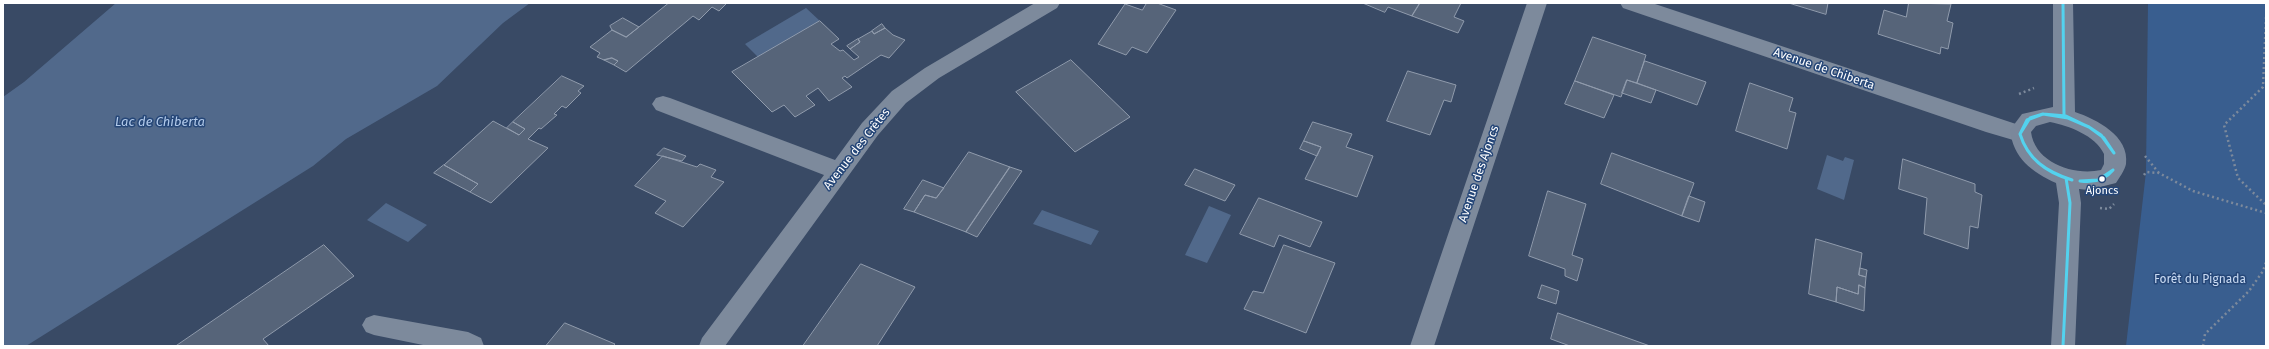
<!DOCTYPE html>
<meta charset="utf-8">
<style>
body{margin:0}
#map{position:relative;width:2269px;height:349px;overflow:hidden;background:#394a65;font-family:"Fira Sans",sans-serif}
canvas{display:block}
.frame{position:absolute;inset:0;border:4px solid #fff;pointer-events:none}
</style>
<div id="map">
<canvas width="2269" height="349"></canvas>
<div class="frame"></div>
</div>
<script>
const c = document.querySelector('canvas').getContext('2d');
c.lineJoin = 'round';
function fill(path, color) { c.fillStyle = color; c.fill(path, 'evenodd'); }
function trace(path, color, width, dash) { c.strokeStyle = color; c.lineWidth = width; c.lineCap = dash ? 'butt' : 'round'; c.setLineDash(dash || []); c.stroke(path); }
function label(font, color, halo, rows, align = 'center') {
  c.font = font + ' "Fira Sans",sans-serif'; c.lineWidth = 3; c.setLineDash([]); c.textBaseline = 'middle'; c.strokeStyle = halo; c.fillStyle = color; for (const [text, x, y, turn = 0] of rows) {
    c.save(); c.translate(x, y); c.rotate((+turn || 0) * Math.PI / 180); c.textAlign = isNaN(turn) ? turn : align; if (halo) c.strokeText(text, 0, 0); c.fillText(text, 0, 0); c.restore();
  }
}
fill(new Path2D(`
 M2148 3H2266V346H2126L2146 172Z`), '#395e8f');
fill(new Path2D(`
 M116 3H530L503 23 437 86 346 139 313 166 26 346H3V97L24 82Z
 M806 8 820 21 758 57 745 44Z
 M1827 155 1843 161 1845 157 1854 160 1844 200 1817 189Z
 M386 203 427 225 408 242 367 220Z
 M1209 206 1231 215 1207 263 1185 255Z
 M1042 210 1099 231 1091 245 1033 224Z`), '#51698b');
const building = new Path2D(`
 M669 3H727L719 11 712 7 699 20 693 16 626 72 614 65 618 61 612 58 604 60 597 57 600 53 590 47 612 30 626 37Z
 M1147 3H1157L1176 10 1147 53 1132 47 1126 55 1098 44 1125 4 1142 10Z
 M1363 3H1420L1412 16 1388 7 1385 12Z
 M1420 3H1461L1454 17 1464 21 1458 33 1412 16Z
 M1789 3H1828L1826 14Z
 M1909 3 1951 4 1947 21 1953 23 1948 49 1941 47 1940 54 1878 34 1884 10 1906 17Z
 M623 18 639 27 626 37 612 30 610 26Z
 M820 21 839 39 831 44 840 51 843 50 854 60 859 57 850 49 860 42 858 39 872 31 874 34 885 28 893 35 905 40 889 58 881 55 847 78 845 76 842 78 852 87 829 101 818 88 806 96 815 105 795 117 784 105 772 112 732 72Z
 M882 24 885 28 874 34 872 31Z
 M1593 37 1646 55 1637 83 1627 80 1621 97 1575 81Z
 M858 39 860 42 850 49 847 46Z
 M612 58 618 61 614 65 604 60Z
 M1071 60 1130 117 1075 152 1016 92Z
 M1645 61 1706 82 1697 105 1637 83Z
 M1408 71 1456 85 1451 102 1444 100 1430 135 1387 121Z
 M562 76 584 86 578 91 581 93 566 108 562 106 554 114 557 115 541 129 539 128 528 139 548 148 491 203 470 192 478 184 444 165 493 121 519 135 525 129 513 122Z
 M1627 80 1656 90 1651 103 1622 93Z
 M1575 81 1614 95 1604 118 1565 104Z
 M1750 83 1793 98 1789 111 1796 113 1787 149 1736 131Z
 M513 122 525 129 519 135 507 128Z
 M1313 122 1352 134 1346 147 1373 156 1357 197 1305 179 1321 147 1304 141Z
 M1304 141 1321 147 1317 156 1300 149Z
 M664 148 686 156 682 161 657 155Z
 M969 152 1010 167 966 232 914 212 925 195 936 198Z
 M1612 153 1694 183 1682 216 1601 184Z
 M663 156 697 167 700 164 716 170 711 177 724 182 683 227 655 213 666 201 635 186Z
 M1903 159 1975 184V192L1982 195 1978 228 1970 226 1968 249 1924 234 1927 198 1899 189Z
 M444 165 478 184 470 192 434 173Z
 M1010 167 1022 171 977 237 966 232Z
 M1195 169 1235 185 1225 201 1185 185Z
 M923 180 944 188 936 198 925 195 914 212 904 209Z
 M1548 191 1586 204 1572 255 1583 259 1577 281 1565 276V269L1529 256Z
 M1689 196 1705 202 1699 222 1682 216Z
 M1259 198 1322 222 1310 247 1279 235 1274 247 1240 234Z
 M1816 239 1862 253 1859 275 1866 277 1865 288 1859 285 1858 294 1837 287 1836 302 1809 294Z
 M324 245 354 276 263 339 269 346H176Z
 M1284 245 1335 263 1306 333 1244 309 1253 291 1263 293Z
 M861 264 915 287 877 346H803Z
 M1860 268 1867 270 1866 277 1859 275Z
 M1542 285 1559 291 1556 304 1538 298Z
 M1859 285 1865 288 1864 311 1836 302 1837 287 1858 294Z
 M1558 313 1650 346H1570L1551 339Z
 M565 323 615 344 613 346H546Z`);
fill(building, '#566479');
trace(building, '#909bac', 1);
trace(new Path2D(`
 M2266 17 2263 87 2224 125 2238 178 2266 205
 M2019 94 2034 88
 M2145 156 2159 173
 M2144 175 2146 172 2159 173 2193 191 2266 213
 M2100 208 2109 209 2114 204
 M2203 346 2205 334 2249 291 2263 271 2266 262`), '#7d8a9c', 2.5, [2, 3]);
fill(new Path2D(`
 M1035 3H1060L1057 8 939 78 906 103 878 135 725 346H699L702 338 824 175 656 110 652 104 656 98 663 96 670 98 835 160 862 123 892 91 925 68Z
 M1527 3H1547L1434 346H1410Z
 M1620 3H1652L2028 128 2031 134 2028 140 2020 142 1986 132 1623 8Z
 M374 315 468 332 481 338 484 346H428L374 335 366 332 362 325 366 318Z`), '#7d8a9c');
fill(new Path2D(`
 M2053 3H2073L2075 112C2096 119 2130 136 2126 164 2125 170 2119 178 2116 183L2088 190 2079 189 2081 203 2075 346H2051L2059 203 2056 183C2032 172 2013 158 2010 130L2022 114 2053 107ZM2050 122C2069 126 2095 135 2104 154V164L2101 170C2074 176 2035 163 2031 132L2036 126Z`), '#7b889b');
trace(new Path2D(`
 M2063 3 2064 116
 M2043 114 2068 118 2089 127
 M2043 114 2066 116 2089 127
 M2089 127 2101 135 2114 153
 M2089 127 2104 138 2114 153
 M2020 134C2028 160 2047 172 2072 180
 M2020 134C2028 160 2047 173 2072 180
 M2020 134 2027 120 2043 114
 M2020 134 2030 118 2043 114
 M2080 181 2098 180 2113 170
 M2080 181C2093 183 2104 181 2113 170
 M2063 346 2070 203 2066 178`), '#53d2ee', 3);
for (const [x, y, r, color] of [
 [2102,179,3.5,"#fff"]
]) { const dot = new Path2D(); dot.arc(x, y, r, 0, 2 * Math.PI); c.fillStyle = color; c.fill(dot); trace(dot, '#264778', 1.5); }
label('11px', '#fff', '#264778', [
 ["Ajoncs",2102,191]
]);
label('12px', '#fff', '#264778', [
 ["Avenue de Chiberta",1824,69,19],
 ["Avenue des Crêtes",857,149,-52],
 ["Avenue des Ajoncs",1479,174,-71]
]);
label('12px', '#cadbf3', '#264778', [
 ["Forêt du Pignada",2200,280]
]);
label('italic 13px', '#b3cbeb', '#264778', [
 ["Lac de Chiberta",160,122]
]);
</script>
